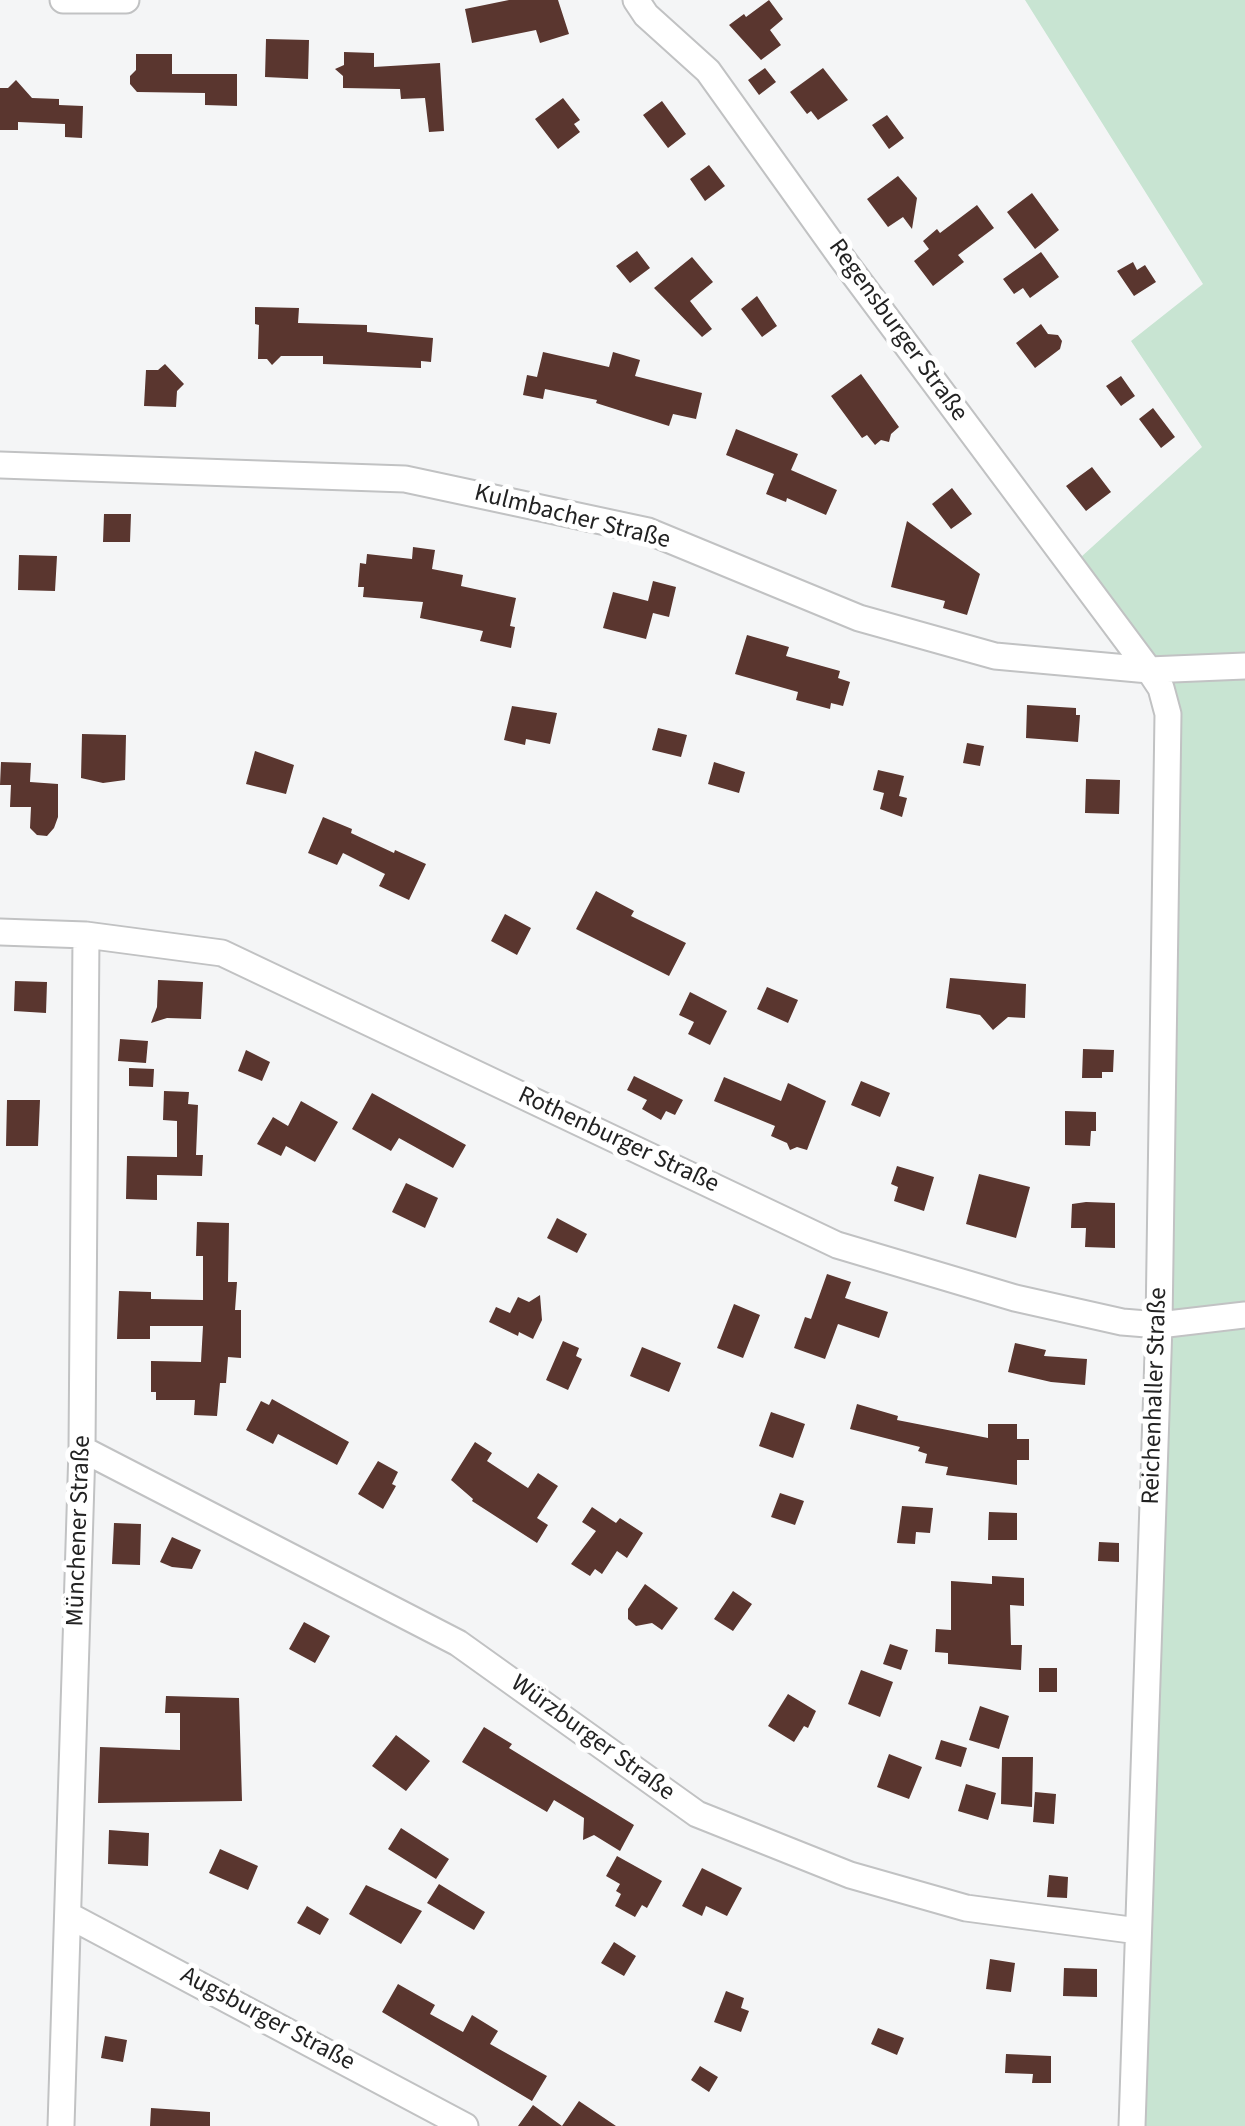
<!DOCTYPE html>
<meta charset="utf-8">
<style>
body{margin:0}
canvas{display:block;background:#f4f5f6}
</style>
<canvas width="1245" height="2126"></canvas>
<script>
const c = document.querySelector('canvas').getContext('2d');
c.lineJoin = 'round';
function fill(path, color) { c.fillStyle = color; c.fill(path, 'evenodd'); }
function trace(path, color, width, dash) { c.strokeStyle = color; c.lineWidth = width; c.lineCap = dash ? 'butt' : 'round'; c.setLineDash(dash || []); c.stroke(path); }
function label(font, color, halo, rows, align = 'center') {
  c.font = font + ' "Source Sans 3",sans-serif'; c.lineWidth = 10; c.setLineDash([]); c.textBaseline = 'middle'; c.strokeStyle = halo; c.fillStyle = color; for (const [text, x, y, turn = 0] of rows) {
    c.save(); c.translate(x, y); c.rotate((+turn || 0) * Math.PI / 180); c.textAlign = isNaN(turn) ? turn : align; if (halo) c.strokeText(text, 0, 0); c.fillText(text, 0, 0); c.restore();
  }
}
fill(new Path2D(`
 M1025 0H1245V2126H1131L1170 715 1070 567 1202 447 1131 341 1203 284Z`), '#c8e4d2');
fill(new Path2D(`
 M509 0H558L569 34 540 43 536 30 472 43 465 9Z
 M769 0 783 19 770 30 781 45 761 60 729 25 744 14 746 17Z
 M266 39 309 40 308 79 265 77Z
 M344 52 374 53V67L440 63 444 131 429 132 425 98 401 99 400 89 343 88V76L335 69 344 65Z
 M136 54H172V74H237V106L205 105V93L137 92 130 84V76L136 70Z
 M765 68 776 82 759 95 748 80Z
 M823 68 848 100 818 120 811 111 807 114 790 92Z
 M16 80 32 98 59 99V105L83 106 82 138 65 137V124L18 122V130H0V88H8Z
 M563 98 580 120 574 124 580 132 558 149 535 119Z
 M662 101 686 134 668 148 643 115Z
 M887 115 904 138 889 149 872 125Z
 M709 165 725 186 705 201 690 179Z
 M898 176 917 198 912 229 903 217 888 227 867 199Z
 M1032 193 1059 230 1035 249 1007 212Z
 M977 205 994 228 958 255 964 262 933 286 914 261 929 249 923 241 937 229 940 233Z
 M637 251 650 268 630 283 616 266Z
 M1041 252 1059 277 1030 298 1023 288 1014 294 1003 279Z
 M692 257 713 282 690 301 712 329 702 337 654 288Z
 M1133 262 1137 270 1145 265 1156 282 1134 296 1117 271Z
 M757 296 777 326 762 337 741 309Z
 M255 307 299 308 298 323 367 325V332L433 338 431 362 421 361V368L323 364V356H281L272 365 267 359H258L259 325 255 324Z
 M1041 324 1048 334 1058 335 1062 341 1060 349 1035 368 1016 343Z
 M543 352 609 367 613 352 640 360 635 376 702 393 696 419 673 414 669 426 596 403 597 400 545 389 543 399 523 395 527 375 537 377Z
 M165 364 184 384 177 391 176 407 144 406 146 370H158Z
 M861 374 899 427 891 434 889 442 881 440 875 445 867 435 862 438 831 396Z
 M1121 376 1135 396 1121 406 1106 386Z
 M1153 408 1175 437 1161 448 1139 419Z
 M736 429 798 454 791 470 837 490 826 515 787 498 786 502 766 494 774 474 726 455Z
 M1092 467 1111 492 1086 511 1066 486Z
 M952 488 972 514 951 529 932 504Z
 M104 514H131L130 542H103Z
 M907 521 980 574 967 615 943 608 945 601 891 587Z
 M413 547 435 550 432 569 463 575 461 586 516 598 510 626 515 627 511 648 480 641 483 631 420 618 423 602 363 597 364 587H358L360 563 366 564 367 554 412 559Z
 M19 555 57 556 55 591 18 590Z
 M653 581 676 587 669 617 653 613 646 639 603 628 613 592 648 601Z
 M747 635 789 647 786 656 840 671 838 678 850 682 843 706 831 703 830 709 796 700 798 692 735 674Z
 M1027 705 1076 708V715H1080L1078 742 1026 738Z
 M512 706 557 713 550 744 526 739 525 745 504 740Z
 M658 728 687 735 681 757 652 750Z
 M82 734 126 735 125 780 103 783 81 778Z
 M967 743 984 746 980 766 963 763Z
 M255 751 294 765 286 794 246 784Z
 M1 762 31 763 30 782 58 784V817L54 828 47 836 37 835 30 828 31 807H10L11 785H0Z
 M714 762 745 772 739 793 708 784Z
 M878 770 904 776 899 796 907 798 902 817 880 809 884 793 873 790Z
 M1086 779 1120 780 1119 814 1085 813Z
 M323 817 352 829 351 833 394 853 395 850 426 864 409 900 379 886 385 874 343 853 337 865 308 853Z
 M596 891 634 911 631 916 686 943 669 976 576 929Z
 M505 914 531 928 517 955 491 941Z
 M950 978 1026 984 1025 1018 1008 1017 993 1030 980 1015 946 1008Z
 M158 980 203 982 201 1019 167 1018 151 1023 157 1007Z
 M15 981 47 982 46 1013 14 1011Z
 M767 987 798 1000 788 1023 757 1009Z
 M690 992 727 1011 710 1045 688 1034 694 1022 679 1015Z
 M120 1039 148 1041 146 1063 118 1061Z
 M1083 1049 1114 1050 1113 1072H1102V1078H1082Z
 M246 1050 270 1062 262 1081 238 1071Z
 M129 1068 154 1069 153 1087 129 1086Z
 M634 1076 683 1100 675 1115 666 1111 661 1120 642 1109 647 1100 627 1090Z
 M724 1077 781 1101 788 1083 826 1101 807 1150 797 1147 790 1150 787 1143 771 1136 775 1126 714 1101Z
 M861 1081 890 1093 880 1117 851 1105Z
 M164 1091 189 1092 188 1104 198 1105 196 1155H203L202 1176 157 1175V1200L126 1199 127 1156 177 1157V1121L163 1120Z
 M372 1093 466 1145 453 1168 399 1138 391 1151 352 1129Z
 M7 1100H40L38 1146H6Z
 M301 1101 338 1122 315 1162 286 1146 281 1156 257 1144 273 1117 288 1126Z
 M1065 1111 1096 1112V1131H1091L1090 1146 1065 1145Z
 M897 1166 934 1177 924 1211 894 1201 898 1187 891 1184Z
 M979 1174 1030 1187 1016 1238 966 1224Z
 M406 1183 438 1198 425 1228 392 1212Z
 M1086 1202 1115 1203V1248L1085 1247 1086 1228H1071L1072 1204Z
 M557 1218 587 1234 577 1253 547 1238Z
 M197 1222 229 1223 228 1282H237L235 1310H241V1358L228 1357 226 1383H220L217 1416 194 1415 195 1400H156V1392H151V1361L201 1362 203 1326H150V1339H117L119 1291 151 1292V1299L203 1300V1256H196Z
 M827 1274 851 1282 845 1298 888 1312 879 1338 838 1324 825 1359 794 1348 805 1317 811 1319Z
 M540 1295 542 1320 533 1339 519 1332 518 1336 489 1322 496 1307 510 1313 518 1297 529 1302Z
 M734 1304 760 1315 743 1358 717 1348Z
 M563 1341 579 1348 576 1356 582 1359 568 1390 546 1380Z
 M1015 1343 1046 1350 1044 1356 1087 1359 1085 1385 1051 1382 1008 1372Z
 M642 1347 681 1363 669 1392 630 1376Z
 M272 1399 349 1442 337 1465 278 1434 273 1444 246 1430 261 1401 269 1405Z
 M857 1404 898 1416 897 1420 988 1438V1424H1017V1439H1029V1460H1017V1485L946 1475 948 1467 925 1463 927 1454 918 1451 920 1447 850 1429Z
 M771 1412 805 1424 793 1458 759 1446Z
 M475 1442 492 1453 487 1461 528 1488 538 1473 558 1486 537 1518 548 1525 537 1543 472 1501 473 1499 451 1480Z
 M378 1461 398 1472 392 1484 396 1486 383 1509 358 1494Z
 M780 1493 804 1501 795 1525 771 1517Z
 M902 1506 933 1508 930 1533 916 1532 915 1544 897 1543Z
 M592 1507 616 1523 620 1518 643 1533 627 1558 617 1551 602 1574 595 1569 590 1576 571 1564 596 1531 582 1522Z
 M989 1512 1017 1513V1540H988Z
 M114 1523 141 1524 140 1565 112 1564Z
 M172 1537 201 1550 192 1569 172 1567 160 1562Z
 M1099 1542 1119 1543V1562L1098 1561Z
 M992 1576 1024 1578V1606L1010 1605 1011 1645H1022L1021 1670 948 1664V1653L935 1652 936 1629 951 1630V1581L992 1584Z
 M645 1584 678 1608 662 1630 652 1623 636 1626 628 1619V1609Z
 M733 1591 752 1604 733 1631 714 1619Z
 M304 1622 330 1636 315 1663 289 1649Z
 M890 1644 908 1650 901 1670 883 1664Z
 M1039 1668H1057V1692H1039Z
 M861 1670 893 1682 880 1717 848 1704Z
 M788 1694 816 1711 808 1728 804 1726 794 1742 768 1726Z
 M166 1696 239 1698 242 1801 98 1803 100 1747 180 1750V1713H165Z
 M980 1706 1009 1716 999 1749 969 1740Z
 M484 1727 512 1744 509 1748 634 1825 620 1851 594 1835 583 1840 584 1818 554 1800 547 1812 462 1762Z
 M396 1735 430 1761 406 1791 372 1766Z
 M941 1740 967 1748 961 1767 935 1759Z
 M889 1754 922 1767 909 1799 877 1787Z
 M1002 1757H1033L1032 1807 1001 1804Z
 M966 1784 996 1793 988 1820 958 1811Z
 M1035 1792 1056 1794 1054 1824 1033 1822Z
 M401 1828 449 1859 436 1879 388 1849Z
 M109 1830 149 1833 148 1866 108 1864Z
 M220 1849 258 1866 248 1890 209 1873Z
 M617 1856 662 1881 647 1908 642 1905 635 1917 615 1906 621 1894 616 1891 620 1884 606 1876Z
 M702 1868 742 1888 727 1916 706 1906 702 1916 682 1906Z
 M1049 1875 1068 1877 1067 1898 1047 1897Z
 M439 1884 485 1912 474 1930 427 1903Z
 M366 1885 422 1911 401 1944 349 1914Z
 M307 1906 329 1919 320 1935 297 1923Z
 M614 1942 636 1956 624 1976 601 1963Z
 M990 1959 1015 1963 1011 1992 986 1989Z
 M1064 1968 1097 1969V1997L1063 1996Z
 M398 1984 435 2005 430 2014 463 2032 472 2015 498 2031 490 2044 547 2076 532 2101 382 2012Z
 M726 1991 744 1998 741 2008 749 2011 741 2032 714 2022Z
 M878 2028 904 2038 897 2055 871 2044Z
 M105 2036 127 2040 123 2062 101 2058Z
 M1006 2054 1051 2056V2083H1032L1033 2074 1005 2073Z
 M700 2066 718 2077 709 2092 691 2080Z
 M579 2101 616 2126H518L533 2105 562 2126Z
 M151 2108 210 2112V2126H150Z`), '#5a362f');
const street = new Path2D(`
 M63 0H126
 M636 0 646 15 708 71 841 257 1149 670 1161 688 1168 714 1159 1325 1132 2126
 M0 465 405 479 648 531 859 618 995 656 1149 670 1245 666
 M0 932 86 935 222 953 837 1245 1015 1298 1122 1322 1159 1325 1245 1315
 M82 1449 458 1643 697 1814 850 1875 966 1908 1138 1931
 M68 1915 465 2126
 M61 2126 82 1449 86 935`);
trace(street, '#c1c2c3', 29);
trace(street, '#fff', 25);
label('25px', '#222', '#fff', [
 ["Regensburger Straße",897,331,54],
 ["Kulmbacher Straße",572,518,14],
 ["Rothenburger Straße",618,1141,25],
 ["Reichenhaller Straße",1156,1396,-88],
 ["Münchener Straße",80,1531,-88],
 ["Würzburger Straße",592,1739,36],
 ["Augsburger Straße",267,2020,28]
]);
</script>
